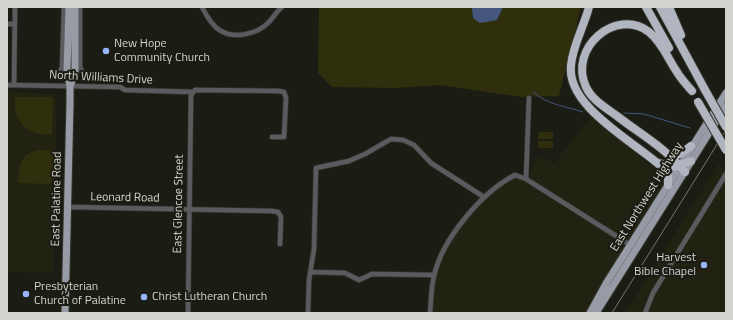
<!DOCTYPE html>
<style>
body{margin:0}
#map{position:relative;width:733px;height:320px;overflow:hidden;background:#1b1c13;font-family:"Titillium Web",sans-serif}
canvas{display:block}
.frame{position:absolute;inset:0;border:8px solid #d3d3cd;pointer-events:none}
</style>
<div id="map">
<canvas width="733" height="320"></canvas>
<div class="frame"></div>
</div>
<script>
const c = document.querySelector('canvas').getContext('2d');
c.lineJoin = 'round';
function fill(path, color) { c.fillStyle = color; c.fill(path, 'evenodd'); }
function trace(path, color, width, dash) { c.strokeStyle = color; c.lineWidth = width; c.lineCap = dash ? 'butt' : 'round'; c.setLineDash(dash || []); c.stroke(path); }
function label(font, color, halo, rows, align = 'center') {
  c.font = font + ' "Titillium Web",sans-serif'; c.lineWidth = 4; c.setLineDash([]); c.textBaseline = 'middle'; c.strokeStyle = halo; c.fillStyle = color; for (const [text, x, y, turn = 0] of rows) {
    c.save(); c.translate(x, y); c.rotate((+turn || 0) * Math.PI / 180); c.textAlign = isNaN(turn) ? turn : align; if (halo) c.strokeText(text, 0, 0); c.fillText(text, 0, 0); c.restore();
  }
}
fill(new Path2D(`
 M7 92 57 94 53 273 7 272Z
 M591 117 663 176 668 185 585 313H430L431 291 441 258 458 227 484 197 515 175 526 179 540 155 554 163Z
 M719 163 726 172V313H625Z`), '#222213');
fill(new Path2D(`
 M319 7H581L559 96 521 97 440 85 396 88 332 87 318 73Z
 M15 97H51L53 99 52 135C27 135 13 123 15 97Z
 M539 132H553V139H538Z
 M538 141H553V148H538Z
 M39 150H53L52 182 50 184 18 183C19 166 20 153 39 150Z`), '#2f2f0d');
fill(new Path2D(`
 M472 7H503L497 20 480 23 473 18Z`), '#45567e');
trace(new Path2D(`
 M533 92C547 105 566 106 583 112
 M624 113 644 114 690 128`), '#45567e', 1);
const street = new Path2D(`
 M80 7V67L83 73
 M202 7C206 15 213 27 221 31 235 39 257 34 268 23 273 18 276 12 282 7
 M7 24H15
 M57 73 62 68 64 7
 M7 85 120 87 125 90 193 92
 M14 85 15 7
 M526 179 529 98
 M68 207 272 211 278 212 281 217 280 244
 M310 272 345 273 359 280 372 274 434 275
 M188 313 191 95 195 90 278 91 284 92 286 98 284 137H272
 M308 313 309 280 314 249 316 168 349 161 365 154 391 139 403 140 414 145 431 163 484 197
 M430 313C431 301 431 288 434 276 442 239 482 192 515 175L526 179 632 246
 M645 313 653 293 726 174`);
const primary = new Path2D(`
 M70 86 75 73V7
 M65 313 70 103V86L67 71 69 7
 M590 313 607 282 726 93
 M596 313 726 106`);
const highway = new Path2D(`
 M589 7C584 26 573 45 571 65 566 107 635 142 663 168L668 177V185
 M646 7 669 48
 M660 7 705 90
 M669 7 681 35
 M669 155C679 157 683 152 691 146
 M659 163 674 167 691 161
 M685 172C667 149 640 134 617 116 606 108 592 100 586 87 568 48 616 7 649 32 662 42 668 59 677 72 681 79 687 85 692 91`);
trace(street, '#35362d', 6);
trace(primary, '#35362d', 9);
trace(highway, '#35362d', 10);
trace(street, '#595b5f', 4.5);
trace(primary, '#979ba5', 7);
trace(highway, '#b0b5c0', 8);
trace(new Path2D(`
 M612 313 726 130`), '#787871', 1);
const highwayBridge = new Path2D(`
 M705 90 726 127
 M698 102 726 150`);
trace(highwayBridge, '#35362d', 10, []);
trace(highwayBridge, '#b0b5c0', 8);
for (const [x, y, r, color] of [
 [106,51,4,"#98b5fd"],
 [704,265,4,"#98b5fd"],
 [26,294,4,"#98b5fd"],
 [144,297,4,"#98b5fd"]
]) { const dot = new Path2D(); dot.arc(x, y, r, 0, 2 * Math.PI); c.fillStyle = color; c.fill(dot); trace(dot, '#1b1c13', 1.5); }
label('12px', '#d3d3cd', '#1b1c13', [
 ["New Hope",114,44],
 ["Community Church",114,58],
 ["Harvest",696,258,"right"],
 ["Bible Chapel",696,272,"right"],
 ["Presbyterian",34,287],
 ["Church of Palatine",34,301],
 ["Christ Lutheran Church",152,297]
], 'left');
label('12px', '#d3d3cd', '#1b1c13', [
 ["North Williams Drive",101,78,3],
 ["East Northwest Highway",647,197,-58],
 ["Leonard Road",125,198,1],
 ["East Palatine Road",57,199,-89],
 ["East Glencoe Street",179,204,-89]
]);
</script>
